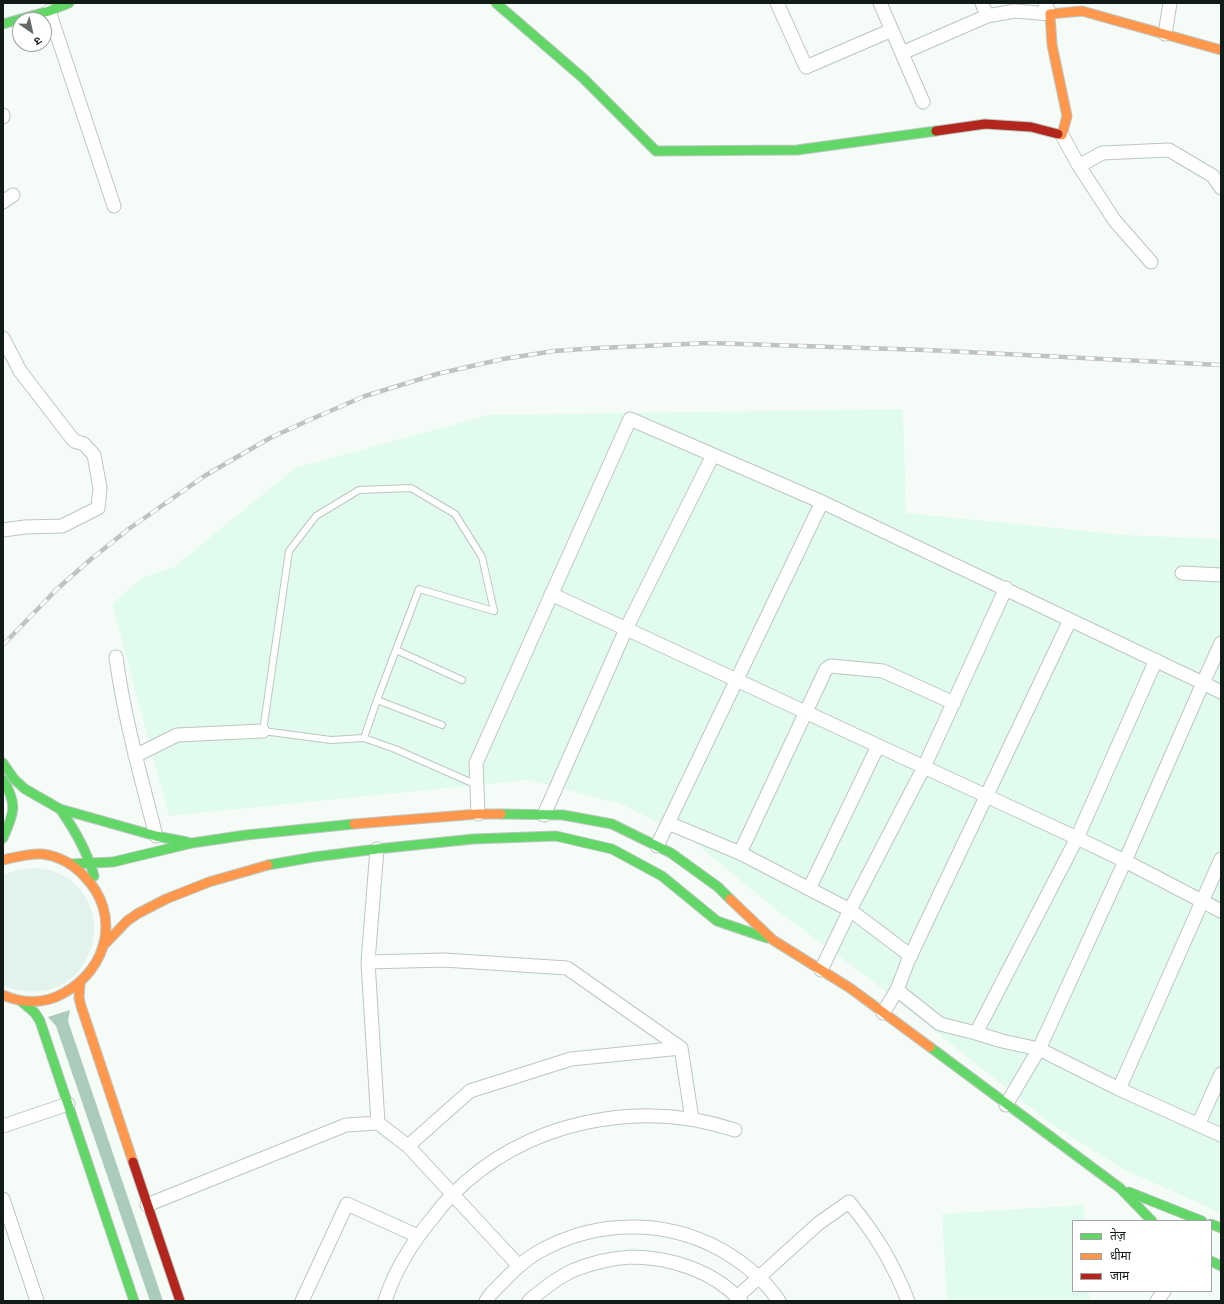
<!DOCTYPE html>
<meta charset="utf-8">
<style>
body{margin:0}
#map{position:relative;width:1224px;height:1304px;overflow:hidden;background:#f5fcf8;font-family:"DM Sans","Noto Sans Devanagari",sans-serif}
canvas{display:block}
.frame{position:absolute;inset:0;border:4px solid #111c17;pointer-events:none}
.legend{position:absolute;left:1072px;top:1220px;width:140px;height:72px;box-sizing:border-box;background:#fff;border:1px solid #a0a4a2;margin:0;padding:5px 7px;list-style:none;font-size:12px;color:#111c17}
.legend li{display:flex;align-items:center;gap:8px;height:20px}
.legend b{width:20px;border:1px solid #a0a4a2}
.north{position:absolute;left:12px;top:12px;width:40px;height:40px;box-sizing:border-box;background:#fff;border:1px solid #a0a4a2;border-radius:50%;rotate:146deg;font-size:11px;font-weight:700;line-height:16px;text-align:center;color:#111c17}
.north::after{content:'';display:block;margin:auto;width:14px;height:18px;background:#616a66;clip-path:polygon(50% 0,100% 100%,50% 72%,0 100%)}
</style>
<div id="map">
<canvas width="1224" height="1304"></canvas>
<div class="frame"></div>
<ul class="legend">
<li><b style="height:5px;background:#63d668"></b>तेज़</li>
<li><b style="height:5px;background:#ff974d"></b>धीमा</li>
<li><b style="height:5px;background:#b3261e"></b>जाम</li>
</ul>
<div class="north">उ</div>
</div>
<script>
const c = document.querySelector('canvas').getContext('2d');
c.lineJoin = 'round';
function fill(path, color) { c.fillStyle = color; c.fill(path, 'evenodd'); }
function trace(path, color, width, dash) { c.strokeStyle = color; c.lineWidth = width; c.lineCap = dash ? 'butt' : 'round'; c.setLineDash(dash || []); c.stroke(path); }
fill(new Path2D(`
 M903 409 906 513 1125 535 1221 539V1213L1121 1168 1050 1123 876 984 778 911 689 838 621 804 529 780 169 816 112 604 142 578 174 567 295 468 489 415Z
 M1084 1205 1085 1221H1073V1291H1089L1090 1301H947L942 1214Z`), '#e2fbef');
fill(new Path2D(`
 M31 868C40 868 50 869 58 873 95 890 105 934 82 966 73 980 58 989 42 991 29 993 15 991 3 985V875L17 870Z`), '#e1f3ea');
fill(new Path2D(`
 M70 1010 68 1021 163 1301H150L56 1026 48 1017Z`), '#abcbbc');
const lane = new Path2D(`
 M396 650 462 680
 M377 700 442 725
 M364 738 377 700 419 589 494 611 482 557 455 514 411 488 359 490 316 516 289 551 263 731 331 740 364 738 395 749 477 785`);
const street = new Path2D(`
 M777 3 806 67 892 30
 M880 3 923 102
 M982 3 987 16 1015 11 1050 14 1045 3
 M49 11 114 206
 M1165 34 1170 3
 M902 53 987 16
 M3 115V117
 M1062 135 1079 166 1115 221 1151 262
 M1079 166 1102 153 1169 150 1213 176 1221 188
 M3 202 13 195
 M3 338 20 371 74 441 84 444 94 455 100 488 98 508 62 526 25 527 3 530
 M1182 573 1221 575
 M551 594 1077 838 1125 861 1221 911
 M1221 643 1203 683 1221 692
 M116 657C124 718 141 777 156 836
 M135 756 177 735 263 731
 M478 814 476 763 630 419 822 502 1203 683 1125 861 1039 1049 1006 1105
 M544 815 626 629 713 455
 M668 823 740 853 850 910 911 956
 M657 846 822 502
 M740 853 826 669 831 666 883 671 954 703
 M809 889 878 746
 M368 962 377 849
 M821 970 850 910 924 767 1006 588
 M897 990 940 1024 976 1033 1002 1041 1039 1049 1119 1089 1221 1135
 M883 1013 897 990 908 961 1070 620
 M976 1033 1077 838 1156 660
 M1119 1089 1221 859
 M378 1123 368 962 444 960 567 968 681 1048 692 1119
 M1198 1125 1221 1074
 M3 1126 68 1104
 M408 1146 470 1091 571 1059 681 1048
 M3 1199 37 1301
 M147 1205 346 1125 378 1123 408 1146 519 1266
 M737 1297 819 1223 849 1202C876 1235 892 1261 908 1301
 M302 1301 347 1204 418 1236
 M385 1301C395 1269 413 1241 435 1215 440 1208 446 1201 452 1195 525 1121 638 1098 735 1130
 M486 1301 490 1295C505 1280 520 1262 540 1251 601 1217 675 1219 733 1257 751 1269 767 1283 779 1301
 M529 1301C543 1289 558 1277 574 1270 592 1263 612 1258 631 1257 670 1257 714 1271 741 1301
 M1157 1301 1164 1291`);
const fast = new Path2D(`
 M496 3 583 78 656 151 797 150 936 131
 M3 24 49 11 69 3
 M3 763 14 779 25 789 60 809 156 836 187 842
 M3 780C18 804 14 814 3 838
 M60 809C75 830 87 851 94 876
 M501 814 563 815 612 824 671 853 718 887 730 899
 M71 864 113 862 192 843 246 835 354 824
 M268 865 314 857 377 849 473 839 556 836 612 849 662 876 717 921 767 938
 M21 1001 35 1013 40 1021 134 1301
 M930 1047 1120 1188 1152 1221
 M1129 1192 1202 1221
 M1211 1224 1221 1228
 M1211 1261 1221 1266`);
const slow = new Path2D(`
 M1058 134 1062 135 1067 116 1052 45 1050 14 1082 11 1221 50
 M354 824 478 814H501
 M3 860C16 857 29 853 42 854 58 856 73 864 84 876 121 913 109 968 64 993 45 1004 23 1004 3 995
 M730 899 773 940 850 988 930 1047
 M104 945 127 921 137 914 166 899 209 882 268 865
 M80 984 79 998 81 1006 133 1162`);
const jam = new Path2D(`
 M936 131 985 124 1031 127 1058 134
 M133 1162 180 1301`);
trace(lane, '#bdc6c1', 8);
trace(street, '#bdc6c1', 15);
trace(fast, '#bdc6c1', 11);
trace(slow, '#bdc6c1', 11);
trace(jam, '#bdc6c1', 11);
trace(lane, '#fefffe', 6);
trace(street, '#fefffe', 13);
trace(fast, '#63d668', 9);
trace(slow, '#ff974d', 9);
trace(jam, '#b3261e', 9);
const rail = new Path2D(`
 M3 645 57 589 90 560 130 528 206 475 270 438 307 421 365 396 437 374 503 359 554 351 599 348 709 343 926 350 1221 365`);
trace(rail, '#c1c3c2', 4.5);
trace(rail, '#fff', 3, [9]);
</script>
